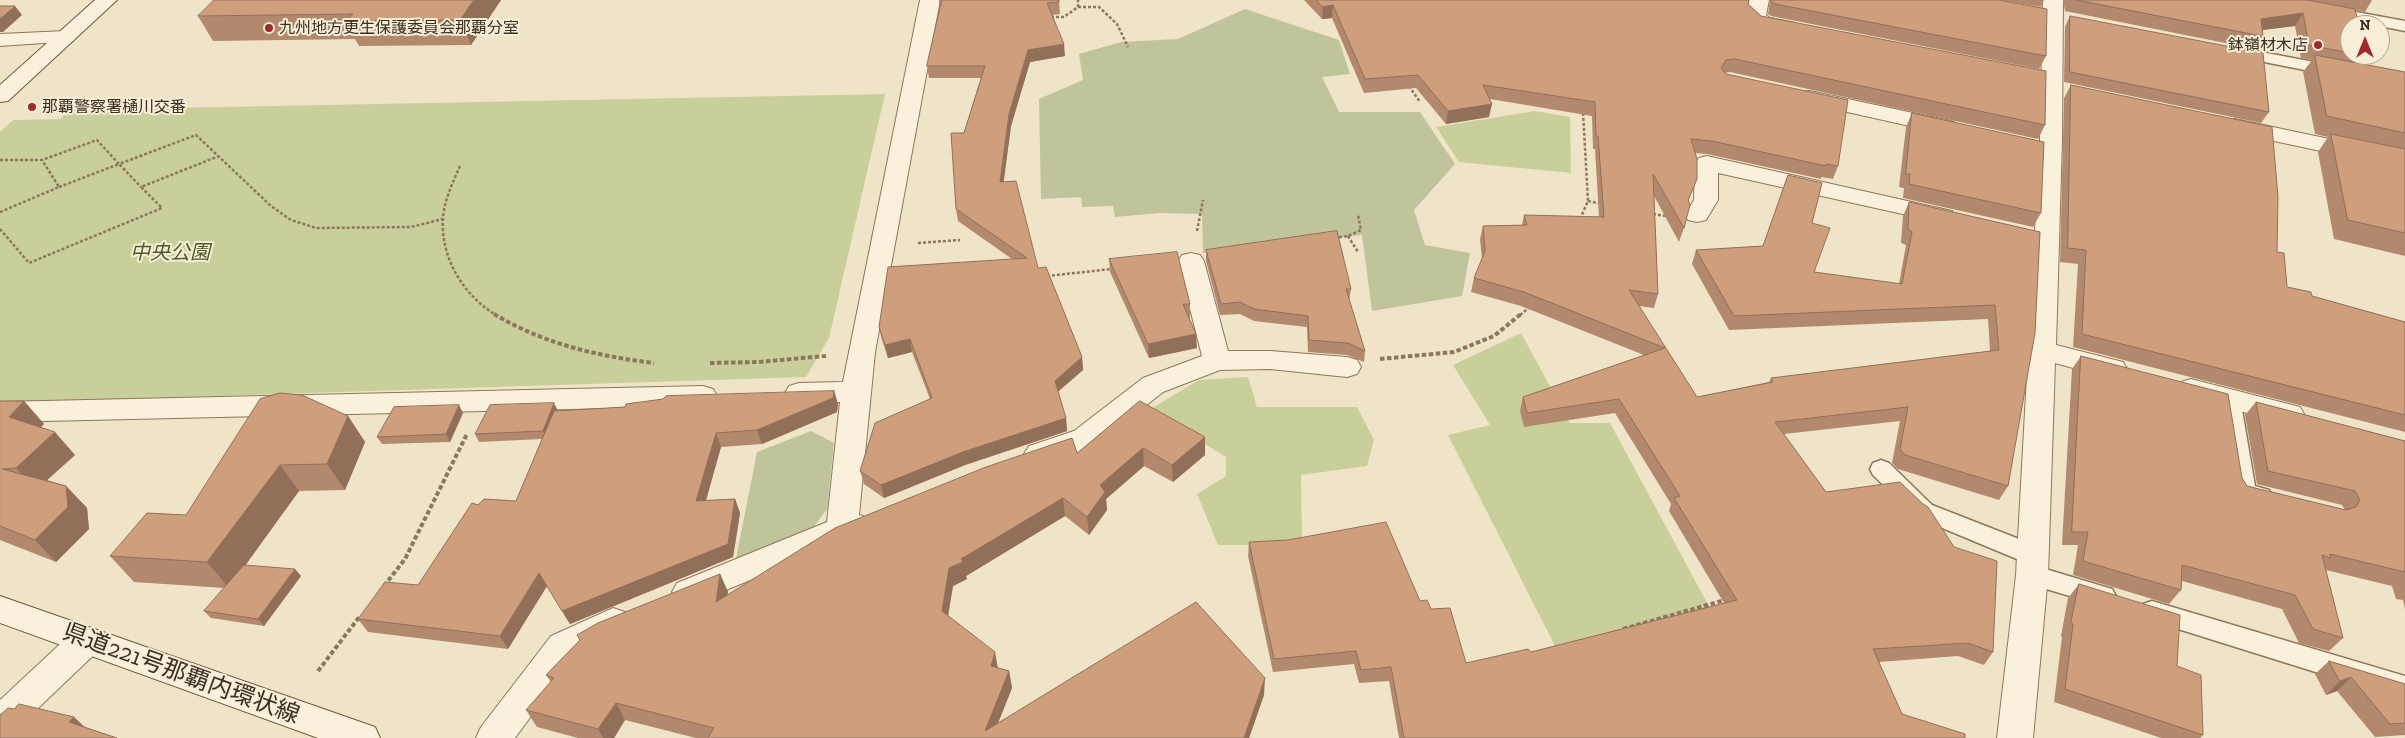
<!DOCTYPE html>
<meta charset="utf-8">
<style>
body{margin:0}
#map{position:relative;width:2405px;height:738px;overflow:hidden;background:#f0e4c8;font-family:"Zilla Slab",serif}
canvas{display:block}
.north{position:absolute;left:2340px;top:15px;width:50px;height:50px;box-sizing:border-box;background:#f7eed8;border:1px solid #ada18e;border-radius:50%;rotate:0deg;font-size:14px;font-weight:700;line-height:20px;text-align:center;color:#3d2e20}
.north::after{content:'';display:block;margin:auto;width:18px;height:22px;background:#9e2a2b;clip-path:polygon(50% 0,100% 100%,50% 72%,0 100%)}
</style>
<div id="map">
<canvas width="2405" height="738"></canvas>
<div class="north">N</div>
</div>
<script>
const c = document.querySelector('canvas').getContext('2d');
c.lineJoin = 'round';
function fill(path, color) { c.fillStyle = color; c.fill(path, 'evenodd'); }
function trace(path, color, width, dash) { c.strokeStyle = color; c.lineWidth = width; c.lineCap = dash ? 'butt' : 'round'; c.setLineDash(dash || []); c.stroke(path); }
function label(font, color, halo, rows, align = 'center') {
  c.font = font + ' "Zilla Slab","Noto Sans JP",serif'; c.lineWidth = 4; c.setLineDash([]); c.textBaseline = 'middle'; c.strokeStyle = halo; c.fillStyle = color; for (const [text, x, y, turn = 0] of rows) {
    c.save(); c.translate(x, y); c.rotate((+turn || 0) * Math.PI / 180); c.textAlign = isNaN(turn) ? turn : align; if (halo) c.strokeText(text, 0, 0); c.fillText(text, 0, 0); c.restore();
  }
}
fill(new Path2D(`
 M885 94 829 338 806 377 0 403V132L13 120 60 119 69 110Z
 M1535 111 1570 117 1571 173 1459 162 1436 127Z
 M1521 333 1570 423H1610L1711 610 1555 646 1448 435 1490 425 1453 365Z
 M1248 377 1257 407H1357L1374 440 1367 466 1301 475 1302 545H1218L1197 494 1226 476V457L1149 410 1199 380Z`), '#c9cf9b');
fill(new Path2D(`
 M1245 9 1339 40 1350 74 1322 77 1339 112H1420L1455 164 1414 210 1425 245 1470 253 1462 296 1372 311 1362 235 1203 253 1202 214 1160 213 1115 217 1113 206 1082 207 1081 197 1041 199 1039 99 1083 80 1079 54 1121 42 1178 39Z
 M811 431 834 443 827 509 813 528 744 562 736 559 757 452Z`), '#bfc49a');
const service = new Path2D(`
 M2329 7 2405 21V31L2324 15 2321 12Z
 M2235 47 2335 66 2341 68 2343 71 2341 74 2335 76 2229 55 2227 52 2229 49Z
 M2229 390 2237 393 2240 398 2255 486 2269 490 2273 496 2269 502C2258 506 2247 502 2236 498L2232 492 2218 398 2221 393Z
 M1881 460 1889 463 1932 505 2042 548 2045 555 2042 562 2033 565 2024 562 1916 517 1873 475 1870 469 1873 463Z
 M2032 565 2112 589 2116 596 2112 603 2103 606 2023 582 2020 575 2023 568Z
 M2152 601 2405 676V700L2143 618 2139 611 2143 604Z`);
const minor = new Path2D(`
 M920 0H940L875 352 859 515 863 516 867 525 863 534 699 601 688 605 677 601 672 592 677 583 827 522 840 402 799 403 789 400 785 393 789 386 799 383 843 382Z
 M1749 0H1769L1766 15 1770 18 1795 23 1798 27 1795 31C1780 35 1755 31 1746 17Z
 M2043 0H2063L2062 139 2056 345 2123 362 2127 369 2123 376 2113 379 2055 363 2048 575 2033 738H1997L2016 575 2040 139Z
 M66 31 73 33 76 37 73 41 0 46V34Z
 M1810 91 1946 120 1954 122 1957 127 1954 132 1946 134 1802 102 1799 97 1802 92Z
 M2235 119 2405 155V169L2227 131 2224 126 2227 121Z
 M1707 156 1943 209 1952 211 1955 216 1952 221 1943 223 1718 173V200L1706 220 1697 222 1688 220 1685 215 1694 200 1695 163 1699 158Z
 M1191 253 1200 255 1204 261 1228 351H1270L1347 357 1357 360 1361 367 1357 374 1347 377 1270 369 1220 370 1163 392 1094 447 1039 465 1029 462 1024 454 1029 446 1074 431 1143 378 1202 356 1178 261 1182 255Z
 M2191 379 2300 407 2304 414 2300 421 2290 424 2181 396 2177 389 2181 382Z
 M703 386 713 389 717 396 713 403 703 406 0 422V402Z
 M613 608 625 612 629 622 625 632 575 656 515 738H476L481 727 551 636Z
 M86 627 98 631 103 641 98 651 12 733 0 738V700L74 631Z`);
const secondary = new Path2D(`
 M95 0H117L8 101 0 102V85Z
 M0 596 375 727 380 738H318L0 623Z`);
trace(service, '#8d765c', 3);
trace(minor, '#8d765c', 2);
trace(secondary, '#6f573f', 2);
trace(new Path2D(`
 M1078 7H1099L1117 24 1128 47
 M1051 17H1064L1078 7V0
 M1409 86 1420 102
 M0 160H42L97 140 119 164 196 135 271 206 291 220 316 228 411 227 443 219
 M460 166C454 180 447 194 444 210 437 252 461 294 496 315
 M59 187 119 164 141 187
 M1588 201 1602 204
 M0 212 59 187 42 160
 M1653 214 1666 216
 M1580 219 1588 201 1583 112
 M0 229 29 263 162 208 141 187 219 156
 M1197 231 1203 200
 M1348 236 1358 252
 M1334 238 1348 236 1361 230 1358 215
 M918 243 960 240
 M1047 276 1112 269
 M1520 315 1530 307`), '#8d765c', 2.5, [3, 2]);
trace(new Path2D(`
 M494 314C544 344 597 356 654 363
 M1380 359 1454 352 1494 336 1521 314
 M710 363 758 362 826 356
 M384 586 405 559 467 434
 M1623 629 1725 600
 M318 671 360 616`), '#8d765c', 4, [4.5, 2.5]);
fill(service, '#faf1dc');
fill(minor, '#faf1dc');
fill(secondary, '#faf1dc');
fill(new Path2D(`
 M501 0 471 45 359 46 355 39 213 41 198 16Z
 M939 0H1059L1060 14 1052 15 1065 56 1030 62 1011 126 1003 182 1038 268 1082 357 1083 370 1058 392 1066 418 1067 431 965 465 884 498 864 484 860 471 930 399 912 352 888 358 882 340 879 327 1012 259 958 221 956 209 964 133 981 78H929L927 66 940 8Z
 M1304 0H1749L1748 4 1761 16 2045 125 2038 139 1730 72 1725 73 1838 166 1833 179 1821 177V179L1707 154 1695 153 1697 179 1688 202 1684 228 1679 242 1654 196 1658 294 1654 308 1639 306 1697 397 1769 382 1771 378 1990 351 1988 319 1729 330 1692 264 1696 250 1763 246 1788 175 1812 223 1814 272 1899 284 1906 245 1901 243 1903 216 1909 202 2040 232 2008 486 1999 500 1898 469 1892 463 1900 421 1784 434 1826 492 1993 652 1984 665 1958 656 1879 662 1902 714 1965 738H1399L1389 681 1359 683 1354 664 1273 672 1248 556 1249 542 1420 601 1431 609 1466 663 1531 652 1724 603 1669 511 1671 504 1615 413 1524 427 1520 411 1523 397 1644 355 1521 306 1471 292 1474 278 1482 259 1480 239 1483 226 1522 225 1524 215 1599 217 1595 149H1593L1592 116 1490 99 1489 117 1446 124 1416 88 1364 93 1332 18 1322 19Z
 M1770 0H1998L2046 56 2039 69 1771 16 1768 14Z
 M1999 0H2044L2041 7Z
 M2063 0H2372L2365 12 2355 10 2350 25V55H2367L2368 56 2362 64 2405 72V256L2334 239 2318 152 2328 137 2315 134 2303 72 2312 60 2301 58 2295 26 2263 30V36L2255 49 2065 11Z
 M2070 16 2269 112 2261 123 2064 82 2065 27Z
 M2071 85 2277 252 2287 287 2312 296 2405 322V432L2073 347 2078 264 2060 262 2064 98Z
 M1912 113 2041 213 2033 227 1903 198 1904 188 1899 187 1906 127Z
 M1206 250 1351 289 1349 301 1365 351 1364 362 1347 355 1308 352 1307 327 1254 321 1240 314 1220 315 1206 261Z
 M1109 259 1190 304V318H1189L1197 348 1149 358 1110 272Z
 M2081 356 2242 478 2247 486 2345 510 2342 505 2257 484 2245 415 2256 402 2405 441V609L2403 600 2396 599 2392 586 2326 570 2343 638 2329 651 2299 643 2282 609 2182 581 2181 590 2169 604 2073 575 2078 545H2062L2072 369Z
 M834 391 838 404 837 412 762 444 721 447 705 501 735 499 740 513 733 557 570 624 547 586 508 649 368 632 358 619 418 585 478 505 516 501 542 439 479 442 475 434 558 411 625 407Z
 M0 401H24L44 424 40 427 75 455 47 480 66 486 87 508 89 529 56 562 0 540Z
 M1140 401 1205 455 1173 482 1144 466 1106 499 1107 510 1089 535 1065 516 966 576 967 579 953 586 948 615 998 668 1009 671 1012 688 998 723 1264 695 1249 738H696L625 720 614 738H578L537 727 526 710 551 682 546 675 720 574 728 592 727 595 1077 453Z
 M463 413 450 442 382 444 377 437Z
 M348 416 365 442 345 490 299 491 245 565 301 576 264 626 211 618 204 611 225 588 134 582 110 556 186 515Z
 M2079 584 2177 666 2203 735 2200 738H2161L2054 702 2062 637 2061 636 2068 598Z
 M2329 661 2405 684V735L2375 737 2337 691 2326 695 2315 674Z`), '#b2896c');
fill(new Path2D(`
 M474 0H501L471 45 460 20Z
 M1333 5 1332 18 1322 19 1323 7Z
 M15 6 22 15 3 32H0V19Z
 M2303 13 2295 26 2254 31 2261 19Z
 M1064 44 1065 56 1030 62 1011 126 1002 195 1000 182 1009 114 1028 50Z
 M1492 104 1489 117 1446 124 1448 111Z
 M1196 334 1197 348 1149 358 1148 344Z
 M910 339 912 352 888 358 885 345Z
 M1082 357 1083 370 1056 393 1055 381Z
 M834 391 838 404 837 412 762 444 757 430Z
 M24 401 44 424 29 440 9 417Z
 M554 403 558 411 546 439 543 431Z
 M459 405 463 413 450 442 446 434Z
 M348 416 365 442 345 490 327 464Z
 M1066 418 1067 431 965 465 884 498 881 485 963 452Z
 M55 432 75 455 36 490 16 468Z
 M716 433 721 447 702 515 696 501Z
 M1205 437V455L1173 482 1172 465Z
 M1143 448 1144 466 1106 499 1107 510 1089 535 1087 517 1100 485Z
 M280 465 299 491 229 588 207 562Z
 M66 486 87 508 89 529 56 562 35 540Z
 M1063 498 1065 516 966 576 967 579 953 586 946 628 942 611 949 568 961 559Z
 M735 499 740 513 733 557 570 624 562 611Z
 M295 569 301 576 264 626 258 619Z
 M539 573 547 586 508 649 500 636Z
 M720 574 728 592 723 620 716 602Z
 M995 652 998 669 991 666Z
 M1009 671 1012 688 992 738 985 731Z
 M2351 677 2337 691 2326 695 2340 681Z
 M1265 678 1264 695 1249 738H1244Z
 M616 703 625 720 614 738H603L598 729Z
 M74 717 90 732 69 722Z`), '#916f58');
const building = new Path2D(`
 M214 0H474L460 20 346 21 353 14 198 16Z
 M942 0H1059V2L1047 3 1064 44 1028 50 1009 114 1000 182 1016 181 1038 268 1046 267 1082 357 1055 381 1066 418 963 452 881 485 860 471 875 423 932 398 910 339 885 345 879 327 888 267 1027 258 956 209 951 133H964L985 66H927Z
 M1316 0H1749L1748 4 1761 16 2046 71 2045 125 1735 59 1726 60 1721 68 1726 74 1848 100 1838 166 1826 164V166L1712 141 1691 139 1697 159V179L1688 200 1690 205 1684 228 1653 174 1658 294 1629 290 1697 397 1773 382 1771 378 1999 350 1995 305 1734 316 1696 250 1763 246 1788 175 1822 183 1812 223 1830 228 1814 272 1902 284 1912 232 1908 229 1909 202 2040 232 2035 333 2008 486 1905 455 1900 449 1908 407 1775 422 1826 492 1900 482 1923 504 1928 507 1954 547 1997 561 1993 652 1968 643 1873 649 1902 714 1965 734V738H1404L1391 667 1361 670 1356 651 1274 659 1249 542 1288 540 1386 522 1420 601 1427 600 1431 609 1450 608 1466 663 1528 649 1531 652 1737 600 1674 498 1680 496 1619 399 1527 413 1523 397 1665 348 1524 292 1474 278 1485 251 1483 226 1527 225 1524 215 1604 217 1598 136H1596L1595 102 1483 85 1492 104 1448 111 1418 75 1365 79 1333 5 1323 7Z
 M1772 0H1998L2047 9 2046 56 1775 4 1772 2Z
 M2077 0H2307L2355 9 2359 25H2350V53L2309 45 2303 13 2261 19 2263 36Z
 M0 6H15L0 19Z
 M2070 16 2263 53 2269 112 2070 72Z
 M2315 55 2405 72V133L2327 116Z
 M2071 85 2272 127 2278 197 2277 252 2284 253 2287 287 2311 292 2312 296 2405 322V415L2082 334 2086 250 2068 248Z
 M1912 113 2044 142 2041 213 1909 184 1910 174H1906Z
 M2331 134 2405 149V233L2348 220Z
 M1337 231 1351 289H1346L1365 351 1348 343 1309 340 1308 316 1254 309 1240 302 1221 304 1206 250Z
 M1177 252 1190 304H1183L1196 334 1148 344 1109 259Z
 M2081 356 2228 394 2242 478 2247 486 2346 510 2356 507 2360 500 2355 491 2268 471 2256 402 2405 441V572L2330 554V558L2322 555 2343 638 2313 629 2295 595 2182 565 2181 590 2083 561 2088 532H2072Z
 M834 391 833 398 757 430 716 433 696 501 735 499 728 544 562 611 539 573 500 636 358 619 385 582 418 585 472 503 478 505 484 499 516 501 554 411 625 407 626 404 663 399 666 396Z
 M280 393 302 395 348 416 327 464 280 465 207 562 110 556 147 513 186 515 260 399Z
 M0 401H24L9 417 55 432 16 468 2 469 66 486 68 507 35 540 0 526Z
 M1140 401 1205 437 1172 465 1143 448 1100 485 1105 492 1087 517 1063 498 961 559 963 562 949 568 942 611 995 652 991 666 1009 671 985 731 1196 602 1265 678 1244 738H708L714 728 616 703 598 729 526 710 554 678 546 675 580 640 577 635 598 623 720 574 716 602 835 528 986 467 1072 438 1077 453Z
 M554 403 543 431 475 434 490 405Z
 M459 405 446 434 377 437 394 407Z
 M244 565 295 569 258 619 204 611Z
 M2079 584 2180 615 2177 666 2201 675 2203 735 2065 689 2073 624 2071 623Z
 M2329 661 2405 684V723L2390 724 2351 677 2340 681Z
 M19 704 74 717 69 722 117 738H0V715L8 708 14 709Z`);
fill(building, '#cf9f7d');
trace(building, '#916f58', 1);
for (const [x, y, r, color] of [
 [269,28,5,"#9e2a2b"],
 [2318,45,5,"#9e2a2b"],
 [32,107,5,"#9e2a2b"]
]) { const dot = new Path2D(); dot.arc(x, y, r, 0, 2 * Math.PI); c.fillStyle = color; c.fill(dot); trace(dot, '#f7eed8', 2); }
label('16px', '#3d2e20', '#f7eed8', [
 ["九州地方更生保護委員会那覇分室",279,28],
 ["鉢嶺材木店",2308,45,"right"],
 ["那覇警察署樋川交番",42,107]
], 'left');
label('italic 20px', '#4d5a26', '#f7eed8', [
 ["中央公園",170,253]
]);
label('24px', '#3d2e20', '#f7eed8', [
 ["県道221号那覇内環状線",181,674,20]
]);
</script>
